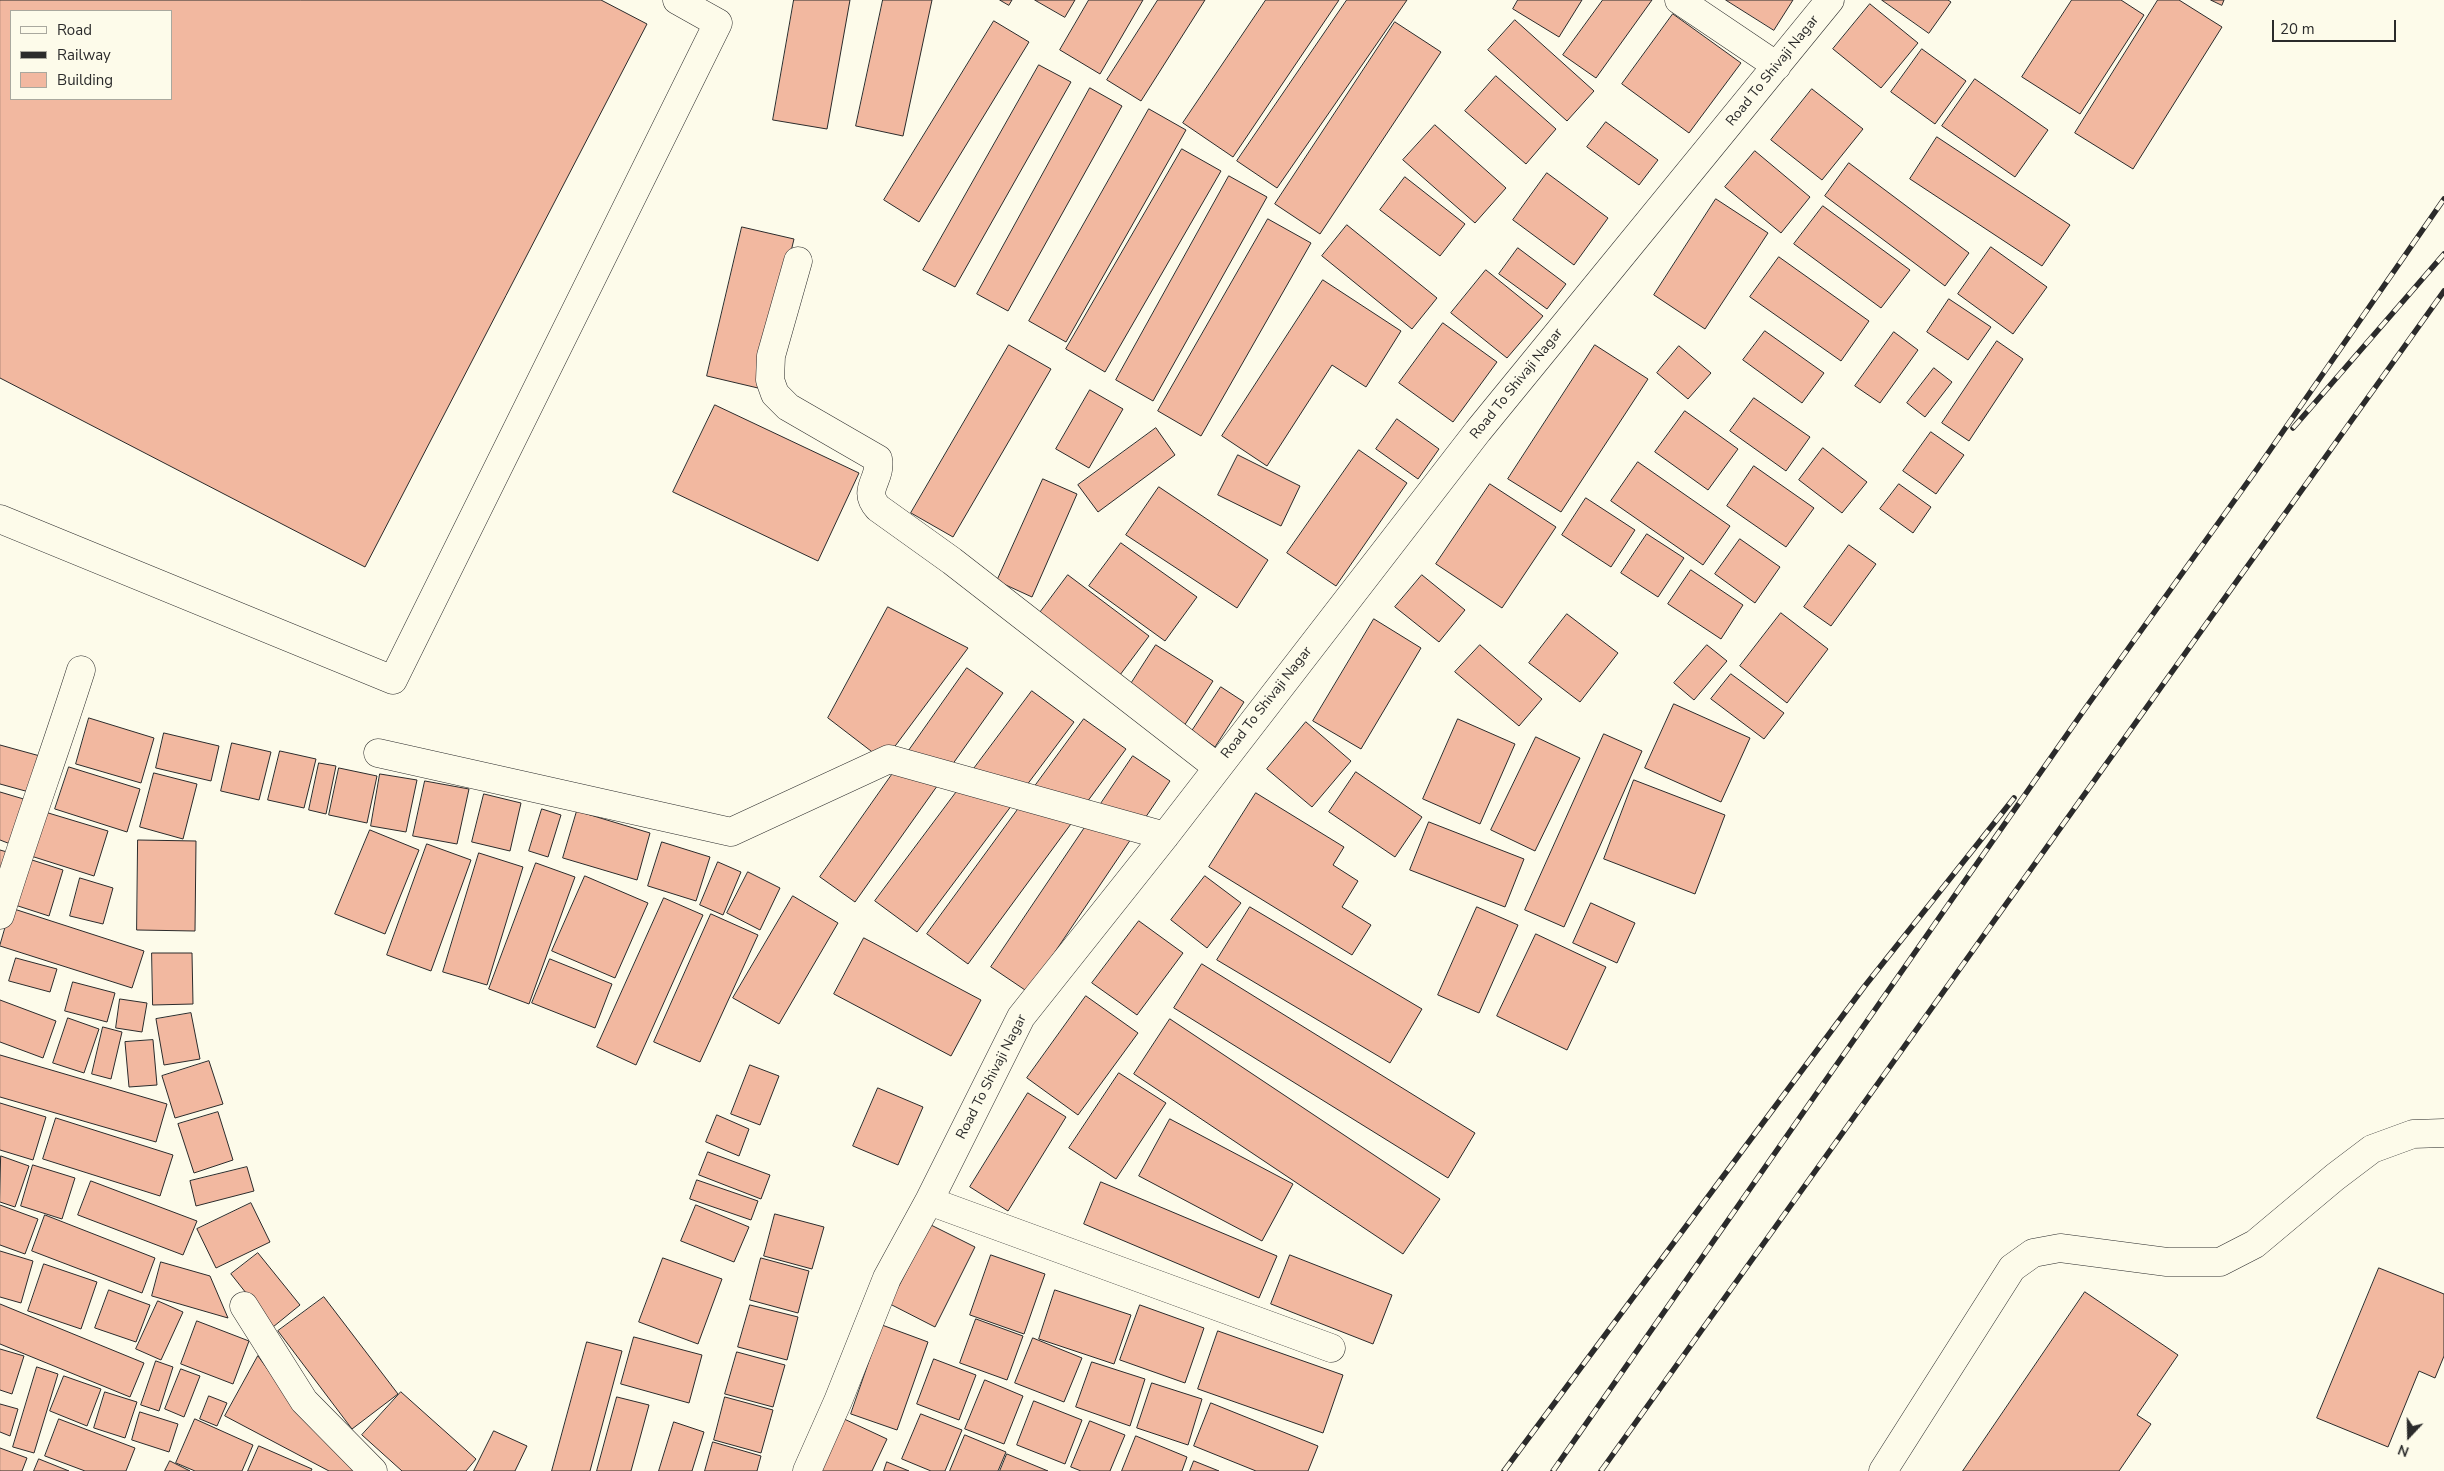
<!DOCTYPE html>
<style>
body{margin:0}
#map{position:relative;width:2444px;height:1471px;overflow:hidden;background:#fdfbea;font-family:"Nunito Sans",sans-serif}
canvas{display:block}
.legend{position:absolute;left:10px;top:10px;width:162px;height:90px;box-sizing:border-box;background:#fdfbea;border:1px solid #a9a89e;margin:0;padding:6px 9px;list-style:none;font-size:15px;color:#2b2b2b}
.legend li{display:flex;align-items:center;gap:10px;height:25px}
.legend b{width:25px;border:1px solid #a9a89e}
.north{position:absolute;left:2384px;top:1411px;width:50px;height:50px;-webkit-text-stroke:4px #fdfbea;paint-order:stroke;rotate:201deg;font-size:14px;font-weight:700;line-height:20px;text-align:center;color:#2b2b2b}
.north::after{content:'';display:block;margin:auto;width:18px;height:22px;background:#2b2b2b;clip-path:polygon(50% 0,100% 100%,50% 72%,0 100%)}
.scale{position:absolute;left:2272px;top:20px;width:124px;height:22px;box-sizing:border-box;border:2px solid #2b2b2b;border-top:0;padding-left:6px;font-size:15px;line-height:18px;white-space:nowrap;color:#2b2b2b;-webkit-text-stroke:4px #fdfbea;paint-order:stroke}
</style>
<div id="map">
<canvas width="2444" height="1471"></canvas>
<ul class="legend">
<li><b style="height:6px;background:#fdfbea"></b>Road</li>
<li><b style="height:6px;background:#2b2b2b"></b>Railway</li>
<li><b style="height:14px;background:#f2b8a0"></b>Building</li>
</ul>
<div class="north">N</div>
<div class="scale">20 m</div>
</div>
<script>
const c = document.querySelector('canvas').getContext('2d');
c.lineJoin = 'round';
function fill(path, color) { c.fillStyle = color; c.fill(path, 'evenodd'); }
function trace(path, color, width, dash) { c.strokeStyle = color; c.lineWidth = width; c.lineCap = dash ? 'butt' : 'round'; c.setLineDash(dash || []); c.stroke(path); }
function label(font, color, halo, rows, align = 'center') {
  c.font = font + ' "Nunito Sans",sans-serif'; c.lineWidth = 4; c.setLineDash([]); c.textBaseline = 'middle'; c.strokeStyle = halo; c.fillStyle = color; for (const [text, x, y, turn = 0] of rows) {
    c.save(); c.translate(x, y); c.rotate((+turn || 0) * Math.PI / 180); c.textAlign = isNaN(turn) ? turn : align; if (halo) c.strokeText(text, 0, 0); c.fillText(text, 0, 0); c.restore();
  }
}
const building = new Path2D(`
 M0 0H601L647 24 365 567 0 378ZM11 11H171V99H11Z
 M794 0H850L827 129 773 120Z
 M883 0H932L903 136 856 126Z
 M1000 0H1012L1009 5Z
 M1035 0H1075L1065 17Z
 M1089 0H1143L1100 74 1060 50Z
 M1158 0H1205L1141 101 1107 80Z
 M1266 0H1339L1233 157 1183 123Z
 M1347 0H1407L1277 188 1237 161Z
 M1518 0H1582L1559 37 1513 9Z
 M1603 0H1652L1596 78 1563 55Z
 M1726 0H1793L1774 30Z
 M1882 0H1948L1951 2 1929 33Z
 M2072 0H2121L2144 15 2080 114 2022 77Z
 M2158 0H2179L2222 27 2133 169 2075 133Z
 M2211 0H2224L2222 5Z
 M1870 4 1918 43 1881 88 1833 49Z
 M1673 14 1741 63 1689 133 1622 84Z
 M1515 20 1594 91 1567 121 1488 50Z
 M994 21 1029 42 919 222 884 200Z
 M1395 22 1441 52 1320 234 1275 204Z
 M1922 49 1966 81 1935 124 1891 92Z
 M1039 65 1071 82 955 287 923 270Z
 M1496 76 1556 129 1526 164 1465 111Z
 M1975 79 2048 130 2015 177 1942 126Z
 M1090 88 1122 106 1008 311 977 294Z
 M1812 89 1863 129 1822 180 1771 140Z
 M1149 109 1186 130 1066 342 1029 321Z
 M1606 122 1658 160 1639 185 1587 147Z
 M1435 125 1506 188 1475 223 1403 160Z
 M1937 137 2070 225 2042 266 1910 179Z
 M1182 149 1221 171 1105 372 1066 349Z
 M1755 151 1810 197 1781 233 1725 187Z
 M1849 163 1969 253 1945 286 1825 196Z
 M1547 173 1608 218 1574 265 1513 220Z
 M1229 176 1267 197 1153 401 1116 380Z
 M1405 177 1465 224 1440 256 1380 210Z
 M1716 199 1768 233 1705 329 1654 295Z
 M1823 206 1910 270 1881 308 1794 244Z
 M1268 219 1311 243 1201 436 1158 411Z
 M1347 225 1437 298 1412 329 1322 256Z
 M742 227 794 239 758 388 707 376Z
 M1991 247 2047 287 2013 334 1958 294Z
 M1518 248 1566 284 1547 309 1499 274Z
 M1779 257 1869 321 1841 361 1750 297Z
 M1486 270 1543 316 1507 358 1451 313Z
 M1323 280 1401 331 1366 387 1332 365 1267 466 1222 436Z
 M1949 299 1991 327 1968 360 1927 332Z
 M1443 323 1497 362 1453 422 1399 383Z
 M1765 331 1824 373 1802 403 1743 360Z
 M1894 332 1918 350 1880 403 1855 386Z
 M1997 341 2023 359 1969 441 1942 423Z
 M1009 345 1051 369 953 537 911 513Z
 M1595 345 1648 379 1561 512 1508 479Z
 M1679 346 1711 373 1688 399 1657 373Z
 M1934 368 1952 382 1925 417 1907 403Z
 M1090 390 1123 409 1089 468 1056 449Z
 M1754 398 1810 437 1786 471 1730 431Z
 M715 405 859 473 818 561 673 492Z
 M1685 411 1738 449 1708 490 1655 452Z
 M1397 419 1439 449 1418 479 1376 449Z
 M1156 428 1175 455 1098 512 1078 485Z
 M1931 432 1964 455 1936 494 1903 471Z
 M1823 448 1867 482 1842 513 1799 480Z
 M1359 450 1407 483 1336 586 1287 553Z
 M1238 455 1300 486 1281 526 1218 495Z
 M1638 462 1730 526 1703 565 1611 501Z
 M1754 466 1814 508 1786 547 1727 506Z
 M1043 479 1077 494 1032 597 997 581Z
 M1490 484 1556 527 1502 608 1436 564Z
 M1899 484 1931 507 1913 533 1880 509Z
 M1159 487 1268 560 1237 608 1126 535Z
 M1586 498 1635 530 1611 567 1562 535Z
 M1647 534 1684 558 1658 597 1621 573Z
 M1740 539 1780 567 1755 603 1715 574Z
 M1121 543 1197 597 1165 641 1089 586Z
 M1849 545 1876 564 1831 626 1804 607Z
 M1691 570 1743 605 1721 639 1668 604Z
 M1068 575 1149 636 1117 679 1036 618Z
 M1422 575 1465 610 1439 642 1395 607Z
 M888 607 968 648 884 761 828 718Z
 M1781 613 1828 649 1787 703 1740 666Z
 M1567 614 1618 653 1580 702 1529 663Z
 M1374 619 1421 648 1361 749 1313 721Z
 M1156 645 1213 681 1184 726 1127 690Z
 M1480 645 1542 699 1519 726 1455 672Z
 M1707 645 1727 661 1694 700 1674 683Z
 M967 668 1003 693 855 902 820 877Z
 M1731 674 1784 713 1764 739 1711 699Z
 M1221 687 1244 702 1215 747 1192 731Z
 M1032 691 1074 722 917 932 875 901Z
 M1674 704 1750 738 1721 802 1645 768Z
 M89 718 154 738 141 783 76 764Z
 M1084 719 1126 749 968 964 927 934Z
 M1458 719 1515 744 1480 824 1423 799Z
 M1306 722 1351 761 1312 807 1267 769Z
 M164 733 219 746 211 781 156 768Z
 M1604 734 1642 751 1564 927 1525 910Z
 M1536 737 1580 758 1535 851 1491 830Z
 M232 743 271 752 259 800 221 791Z
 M0 745 40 756 29 792 0 784Z
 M280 751 316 759 304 808 268 800Z
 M1133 756 1170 781 1028 992 991 967Z
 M319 763 336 766 326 814 309 810Z
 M69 767 140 789 127 832 55 809Z
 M339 768 377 776 367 823 329 815Z
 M1356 772 1422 817 1395 857 1329 812Z
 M154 773 197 784 183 839 140 827Z
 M380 774 417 780 406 832 371 826Z
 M1634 780 1725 815 1695 894 1604 859Z
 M425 781 469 789 457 844 413 836Z
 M0 792 27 800 13 845 0 840Z
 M1256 793 1344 847 1333 865 1358 881 1342 907 1371 925 1352 955 1209 867Z
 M484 794 521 803 510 851 472 842Z
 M542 809 561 815 548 857 529 851Z
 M577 811 650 833 637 880 563 858Z
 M45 812 108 831 94 876 31 856Z
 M1429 822 1524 859 1505 907 1410 870Z
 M370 830 419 850 385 934 335 914Z
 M138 840 196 841 195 931 137 930Z
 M662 842 710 857 696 901 648 886Z
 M427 844 471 860 431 971 387 955Z
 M0 850 14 854 0 894Z
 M479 853 523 867 487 985 443 972Z
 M29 859 63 870 49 916 15 905Z
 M718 862 741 872 723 915 700 905Z
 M536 863 575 877 529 1004 489 989Z
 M748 872 780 888 760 930 727 913Z
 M585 876 648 903 615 978 552 951Z
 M1205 876 1241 903 1207 948 1171 920Z
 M80 878 113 888 103 924 70 916Z
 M793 896 838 923 779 1024 733 998Z
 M664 898 703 915 636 1065 597 1047Z
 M1591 903 1635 923 1617 963 1573 943Z
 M1250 907 1422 1009 1390 1063 1217 960Z
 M1477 907 1518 925 1479 1013 1438 995Z
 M11 908 144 951 132 988 0 946Z
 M711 914 758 935 700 1062 654 1042Z
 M1139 921 1183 953 1137 1015 1092 983Z
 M1536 934 1606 967 1567 1050 1497 1016Z
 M864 938 981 1000 951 1056 834 994Z
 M152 953H192L193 1004 153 1005Z
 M16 958 57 969 50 992 9 981Z
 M550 959 612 984 595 1028 532 1003Z
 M1202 964 1475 1133 1448 1178 1174 1008Z
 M73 982 115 993 107 1022 65 1011Z
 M1086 996 1138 1033 1078 1115 1027 1078Z
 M120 999 147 1003 142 1032 116 1028Z
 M0 1000 56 1021 43 1058 0 1042Z
 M191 1013 200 1059 164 1065 156 1019Z
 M68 1018 99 1029 84 1073 53 1063Z
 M1170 1019 1440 1199 1403 1254 1134 1074Z
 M103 1027 122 1032 111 1079 92 1074Z
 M153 1040 157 1085 129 1087 125 1042Z
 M0 1055 167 1104 156 1142 0 1097Z
 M209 1061 223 1104 175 1118 162 1076Z
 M750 1065 779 1076 760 1125 731 1114Z
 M1119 1073 1166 1103 1116 1179 1069 1148Z
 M878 1088 923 1107 898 1165 853 1146Z
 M1028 1093 1066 1117 1008 1211 970 1187Z
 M0 1103 46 1117 33 1160 0 1150Z
 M218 1112 233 1160 194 1173 178 1124Z
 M717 1115 749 1129 739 1156 706 1142Z
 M56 1118 173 1155 160 1196 43 1159Z
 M1170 1119 1293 1184 1262 1241 1139 1176Z
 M708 1152 770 1175 761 1199 699 1175Z
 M1 1156 29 1166 15 1207 0 1202Z
 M33 1165 75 1178 62 1219 21 1206Z
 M247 1167 254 1191 196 1206 190 1181Z
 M697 1180 758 1201 751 1220 690 1199Z
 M91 1181 197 1221 183 1255 78 1215Z
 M1101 1182 1277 1256 1259 1298 1084 1224Z
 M251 1203 270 1242 216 1268 197 1229Z
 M0 1205 38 1219 25 1254 0 1245Z
 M696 1205 749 1227 734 1262 681 1241Z
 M775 1214 824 1227 812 1269 764 1256Z
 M45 1215 155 1258 142 1293 32 1251Z
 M931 1225 975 1247 935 1327 890 1304Z
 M0 1251 33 1261 21 1303 0 1297Z
 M258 1253 300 1305 273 1327 231 1274Z
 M991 1255 1045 1274 1024 1334 970 1315Z
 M1290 1255 1392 1295 1373 1344 1271 1304Z
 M663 1258 722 1279 698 1344 639 1322Z
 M761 1258 809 1271 798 1313 750 1300Z
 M161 1262 210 1276 228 1318 152 1296Z
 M44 1264 97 1282 81 1329 28 1311Z
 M2379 1268 2444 1294V1356L2435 1378 2419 1371 2388 1447 2317 1418Z
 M109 1290 150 1305 136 1342 95 1328Z
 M1055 1290 1131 1315 1114 1364 1039 1339Z
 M2085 1292 2178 1355 2137 1415 2151 1424 2119 1471H1963Z
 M324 1297 398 1394 352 1429 278 1331Z
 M158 1301 183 1312 161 1360 136 1349Z
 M0 1304 144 1363 130 1397 0 1344Z
 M750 1305 798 1317 787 1360 738 1347Z
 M1140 1305 1204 1328 1185 1383 1120 1360Z
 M976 1319 1023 1336 1007 1380 960 1363Z
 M197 1321 249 1341 233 1384 181 1364Z
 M882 1325 928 1342 897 1430 851 1414Z
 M1218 1331 1343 1375 1323 1433 1198 1389Z
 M634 1337 702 1355 689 1403 621 1384Z
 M1033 1338 1082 1358 1064 1402 1015 1383Z
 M587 1342 622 1351 590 1471H552Z
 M0 1349 24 1356 12 1394 0 1390Z
 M737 1352 785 1365 773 1407 725 1394Z
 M258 1356 305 1421 355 1471H329L225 1416Z
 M934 1359 976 1375 959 1420 917 1404Z
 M156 1361 173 1367 159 1411 141 1405Z
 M1092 1362 1145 1379 1130 1426 1076 1407Z
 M37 1367 58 1374 34 1453 13 1447Z
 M181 1369 200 1376 184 1417 165 1409Z
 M64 1376 101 1389 87 1426 50 1411Z
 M985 1380 1023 1396 1004 1444 965 1429Z
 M1152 1383 1202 1399 1188 1445 1137 1428Z
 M105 1392 137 1402 125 1438 94 1428Z
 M401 1392 476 1459 466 1471H402L362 1435Z
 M209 1396 227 1403 217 1426 200 1419Z
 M617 1397 649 1405 631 1471H597Z
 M725 1397 773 1410 761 1453 714 1440Z
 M1034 1401 1082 1420 1065 1464 1017 1445Z
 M1211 1403 1318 1446 1308 1471H1256L1194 1446Z
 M0 1404 18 1409 10 1436 0 1432Z
 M140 1412 178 1424 169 1452 132 1440Z
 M921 1414 962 1430 945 1471H931L902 1459Z
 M842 1418 887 1439 872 1471H818Z
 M59 1419 135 1448 126 1471H85L45 1456Z
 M195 1419 253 1445 242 1471H195L176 1463Z
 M1090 1421 1125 1435 1110 1471H1081L1071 1467Z
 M674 1422 704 1432 692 1471H659Z
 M494 1431 527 1446 515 1471H474Z
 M965 1435 1006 1452 998 1471H950Z
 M1136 1436 1187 1457 1182 1471H1122Z
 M713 1442 761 1456 757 1471H705Z
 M259 1446 312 1469 311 1471H248Z
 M0 1448 27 1458 22 1471H0Z
 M1007 1454 1048 1471H1000Z
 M39 1459 69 1471H34Z
 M170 1461 190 1471H165Z
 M1194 1461 1219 1471H1190Z
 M887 1462 909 1471H884Z`);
fill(building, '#f2b8a0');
trace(building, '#2b2b2b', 1);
const minor = new Path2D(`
 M1679 0 1777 66
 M798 261 771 356 770 380 775 394 788 407 878 459C882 480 861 489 878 508L952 561 1217 767
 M0 519 393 680 718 23 677 0
 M378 753 731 832 889 759 1165 836
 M0 915C25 833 55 752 81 670
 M929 1201 1331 1348
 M244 1306 304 1401 373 1471
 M807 1471 838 1401 887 1278 929 1201 1021 1017 1165 836 1478 431 1830 0
 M1883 1471 2012 1268 2033 1253 2060 1248 2167 1262H2220L2255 1244 2335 1177 2372 1149 2413 1134 2444 1133`);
trace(minor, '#2b2b2b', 29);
trace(minor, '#fdfbea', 28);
const rail = new Path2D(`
 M2293 428 2444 254
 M1504 1471 1864 987 2014 798
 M1553 1471 2082 713 2257 469 2444 199
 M1601 1471 2444 291`);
trace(rail, '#2b2b2b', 5.5);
trace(rail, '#fdfbea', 4, [11]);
label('14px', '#2b2b2b', '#fdfbea', [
 ["Road To Shivaji Nagar",1773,71,-51],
 ["Road To Shivaji Nagar",1517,384,-51],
 ["Road To Shivaji Nagar",1267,703,-52],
 ["Road To Shivaji Nagar",992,1077,-63]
]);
</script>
